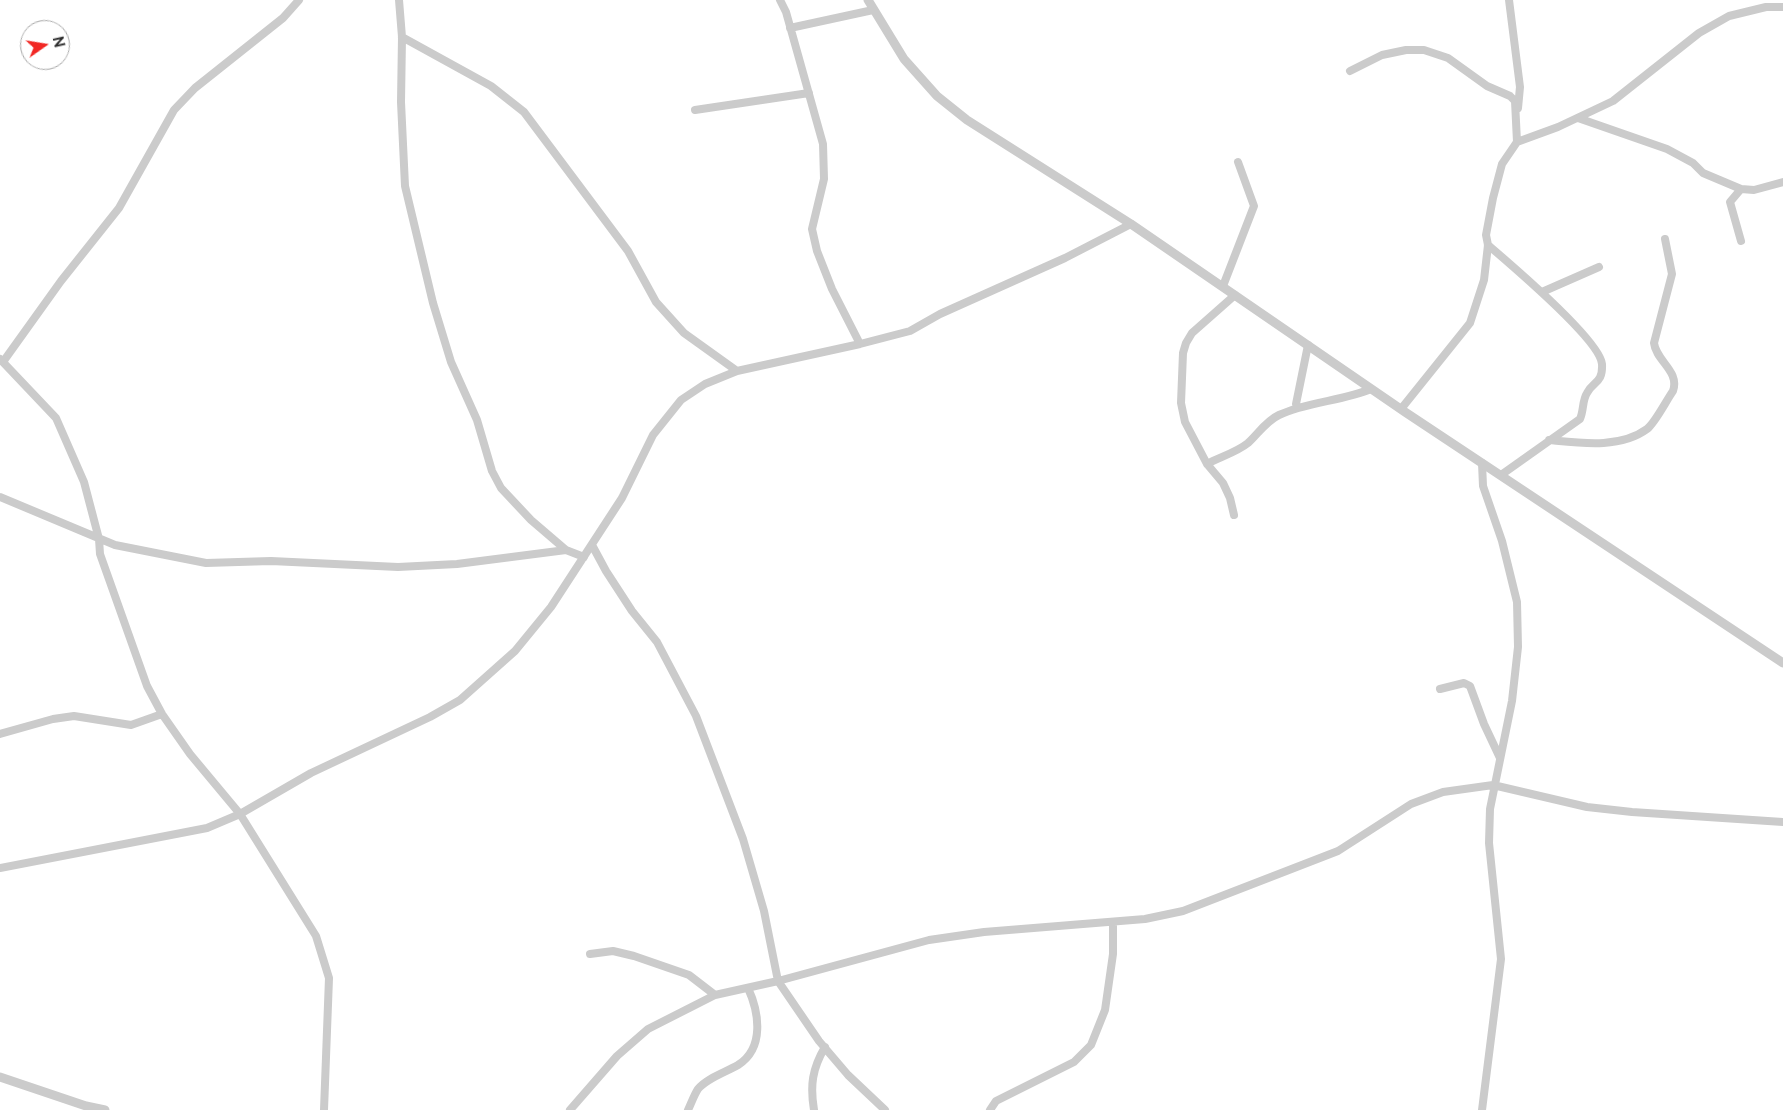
<!DOCTYPE html>
<style>
body{margin:0}
#map{position:relative;width:1783px;height:1110px;overflow:hidden;background:#fff;font-family:Raleway,sans-serif}
canvas{display:block}
.north{position:absolute;left:20px;top:20px;width:50px;height:50px;box-sizing:border-box;background:#fff;border:1px solid #ababab;border-radius:50%;rotate:77deg;font-size:14px;font-weight:700;line-height:20px;text-align:center;color:#2e2e2e}
.north::after{content:'';display:block;margin:auto;width:18px;height:22px;background:#f12824;clip-path:polygon(50% 0,100% 100%,50% 72%,0 100%)}
</style>
<div id="map">
<canvas width="1783" height="1110"></canvas>
<div class="north">N</div>
</div>
<script>
const c = document.querySelector('canvas').getContext('2d');
c.lineJoin = 'round';
function trace(path, color, width, dash) { c.strokeStyle = color; c.lineWidth = width; c.lineCap = dash ? 'butt' : 'round'; c.setLineDash(dash || []); c.stroke(path); }
trace(new Path2D(`
 M399 0 402 37 401 102 405 186 433 303 451 362 477 420 492 471 501 488 531 520 566 550 584 557
 M780 0 786 12 823 144 824 179 812 229 817 251 832 289 860 344
 M1509 0 1520 87 1518 108
 M790 28 873 10
 M402 37 491 86 524 112 628 251 656 302 684 333 737 371
 M1350 71 1382 55 1406 50H1424L1448 58 1487 86 1510 96 1515 101 1517 142
 M695 110 809 93
 M1578 118 1667 149 1693 163 1703 173 1741 189 1730 202 1741 241
 M1741 189 1754 190 1783 182
 M1488 245C1509 263 1600 340 1602 364 1603 384 1593 381 1587 393 1582 401 1584 410 1580 419L1501 475
 M1223 286 1254 206 1238 162
 M1542 292 1599 267
 M0 359 56 418 84 482 99 539 100 554 147 686 162 714 190 754 240 814 316 936 329 978 324 1110
 M3 362 61 281 119 208 174 110 195 88 283 18 299 0
 M1298 407 1296 404 1308 345
 M1401 409 1470 323 1484 280 1488 245 1486 235 1493 198 1502 164 1517 142 1558 127 1613 101 1699 33 1729 16 1766 7H1783
 M1549 440C1580 443 1620 449 1647 429 1655 423 1666 401 1673 391 1680 371 1656 361 1654 343L1672 274 1665 239
 M1207 464C1220 457 1237 452 1248 443 1258 434 1266 421 1279 415 1307 402 1342 401 1371 389
 M0 497 115 545 206 563 271 561 398 567 457 564 566 550
 M1234 515 1230 498 1223 483 1207 464 1185 422 1181 403 1183 353 1186 343 1192 333 1235 295
 M592 545 606 571 632 611 657 642 696 716 743 839 764 911 778 981 819 1041 848 1075 885 1110
 M1440 689 1464 683 1470 686 1484 724 1500 758
 M0 734 53 719 74 716 131 725 162 714
 M0 868 207 828 240 814 311 773 430 717 460 700 515 651 551 607 622 498 653 435 681 400 705 384 737 371 860 344 910 331 940 314 1065 258 1131 224
 M590 954 613 951 634 956 689 975 715 995
 M570 1110 617 1056 648 1029 715 995 778 981 929 940 984 932 1145 919 1183 911 1338 851 1411 804 1443 792 1493 785 1587 807 1632 812 1783 822
 M688 1110C691 1104 694 1095 698 1089 707 1078 726 1072 738 1065 765 1048 759 1012 748 988
 M814 1110C810 1086 812 1069 825 1047
 M990 1110 996 1101 1074 1062 1091 1045 1105 1010 1113 954V922
 M1482 1110 1501 959 1489 843 1490 809 1512 701 1518 647 1517 602 1502 541 1483 486 1482 463`), '#cbcbcb', 8);
trace(new Path2D(`
 M868 0 904 59 937 96 967 120 1131 224 1405 412 1783 663
 M0 1077 86 1106 105 1110`), '#cbcbcb', 9);
</script>
